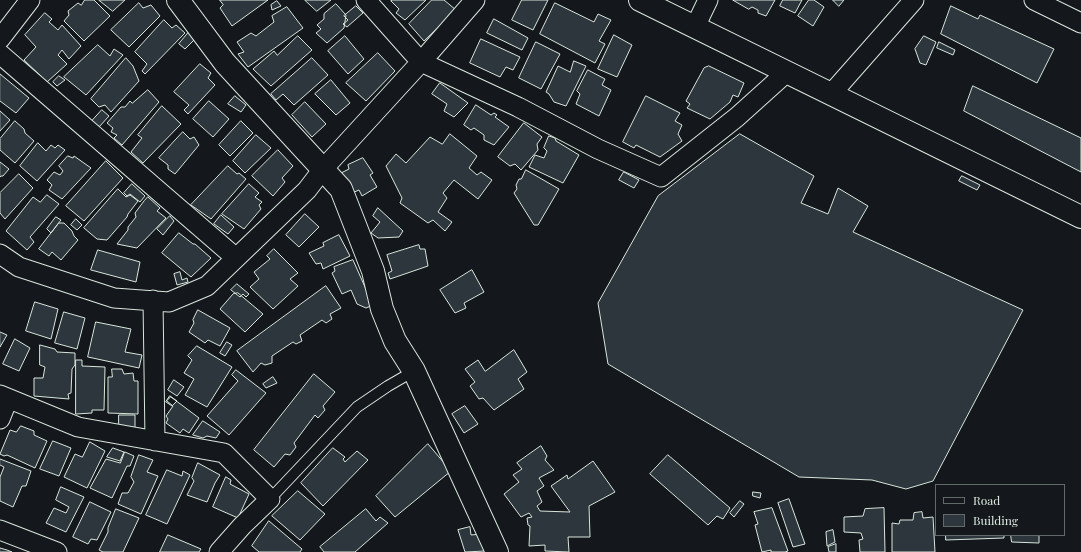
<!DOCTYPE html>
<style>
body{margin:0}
#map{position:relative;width:1081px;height:552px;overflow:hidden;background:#14181c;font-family:"Playfair Display",serif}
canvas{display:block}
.legend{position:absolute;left:935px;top:484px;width:130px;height:52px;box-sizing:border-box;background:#14181c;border:1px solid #626a69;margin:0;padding:5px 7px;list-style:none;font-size:12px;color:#d8e6dc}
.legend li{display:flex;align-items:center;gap:8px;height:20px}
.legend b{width:20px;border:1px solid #626a69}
</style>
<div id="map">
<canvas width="1081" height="552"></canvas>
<ul class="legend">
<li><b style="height:5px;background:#14181c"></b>Road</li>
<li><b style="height:11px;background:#2c363c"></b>Building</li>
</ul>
</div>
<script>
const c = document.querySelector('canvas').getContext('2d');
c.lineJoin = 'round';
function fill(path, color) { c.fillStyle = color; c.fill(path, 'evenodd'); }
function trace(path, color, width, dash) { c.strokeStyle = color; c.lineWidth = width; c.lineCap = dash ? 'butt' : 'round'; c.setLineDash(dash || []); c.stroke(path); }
const building = new Path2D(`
 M85 0H94L110 16 84 41 64 21 69 15 68 11 78 3 81 5Z
 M99 0H125L113 11Z
 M220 0H268L232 26 220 8 223 5Z
 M305 0H331L317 11Z
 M393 0H426L405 20 396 13 399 9 391 1Z
 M432 0H444L456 10 424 41 409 24Z
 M522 0H548L533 30 512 20Z
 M733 0H775L766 16 758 13V10L752 7 749 9Z
 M783 0H802L795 13 780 6Z
 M809 0H814L824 7 813 26 798 16Z
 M833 0H844L839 6Z
 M277 1 281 6 272 10 271 5Z
 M139 3 143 8 151 5 160 16 129 47 111 30Z
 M555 3 594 22 598 14 611 20 599 41 605 44 595 63 540 34Z
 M336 4 346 15 344 28 327 43 316 33 321 29 317 25 324 19V14Z
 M356 6 363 13 347 27 343 24 348 20 344 16Z
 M951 6 978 19 980 15 1054 49 1037 83 941 34Z
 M287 7 303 28 248 67 238 54 244 52 237 42 251 33 256 36 274 22 272 16Z
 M45 13 52 19 49 22 58 30 62 25 81 46 69 59 62 50 58 55 67 64 47 82 24 60 36 47 25 35Z
 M494 19 528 38 522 50 487 33Z
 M164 20 172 28 176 25 185 33 145 74 142 71 147 64 135 52Z
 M189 32 196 38 185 49 179 44Z
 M614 35 632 45 617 77 598 69Z
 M298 36 312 50 271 86 253 69 274 51 277 55Z
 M345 36 364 59 348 74 328 51Z
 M924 36 936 42 926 65 920 63 915 49Z
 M481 39 520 57 513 70 506 67 500 77 470 63Z
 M536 42 560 54 541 89 519 78Z
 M939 42 955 50 953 55 937 48Z
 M98 45 110 56 114 49 123 55 86 95 64 77Z
 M378 53 395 71 366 101 346 83Z
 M126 58 133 66 139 81 111 112 105 105 99 107 91 99Z
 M312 58 328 75 294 105 283 94 276 100 271 94Z
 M574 61 586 66 566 106 554 102 549 94 546 92 558 66 570 72Z
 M200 64 211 73 208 78 215 85 188 114 184 110 189 105 174 92Z
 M709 66 744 83 738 97 733 95 730 102 710 119 687 108 690 104 686 101 704 68Z
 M588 70 605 79 602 85 611 90 599 116 576 104 580 94 577 91Z
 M0 74 29 98 16 113 0 101Z
 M59 76 65 80 57 86 53 82Z
 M331 80 350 103 336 115 315 94Z
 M440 83 468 103 454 117 444 111 447 104 432 94Z
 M973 86 1081 138V172L964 111Z
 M148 90 159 102 122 145 114 138 117 135 111 132 113 128 107 123 121 107H125L130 101 132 103Z
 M235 96 246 105 241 112 228 104Z
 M646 96 680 113 675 121 682 125 678 134 682 141 660 157 636 145 634 148 623 142Z
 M209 101 229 119 213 137 193 119Z
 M305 102 326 124 312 137 292 115Z
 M476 105 491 115 494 113 497 115 495 117 509 127 494 145 484 140V135L474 128 471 130 464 125Z
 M162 106 181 124 143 163 131 152 142 138 138 135Z
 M102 110 109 116 99 127 92 121Z
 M0 111 10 120 0 131Z
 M15 121 24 129 25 133 34 141 15 163 0 150V139Z
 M241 121 253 133 230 156 219 145Z
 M524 123 542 137 537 144 538 150 521 170 515 164 510 166 498 157Z
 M183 132 190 139 194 137 199 145 175 174 168 169V165L159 158Z
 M450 134 477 156 469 168 477 175 481 172 492 180 478 199 454 180 443 193 447 198 438 212 452 222 445 231 433 220 428 223 400 203 402 198 386 166 396 154 406 163 430 137 442 144Z
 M740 134 814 176 801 203 828 214 838 188 868 206 853 232 1023 310 933 481 906 489 872 480 799 477 608 364 598 303 658 196Z
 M256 135 271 148 245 173 233 161Z
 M549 136 555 138 556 141 579 155 563 183 529 167 535 155 544 158 547 151 544 148Z
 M38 143 46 151 51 145 55 148 58 145 65 150 37 181 20 166Z
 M278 150 293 166 282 178 285 182 273 196 252 176Z
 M68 156 73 158 74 156 91 168 62 199 49 190 52 185 47 180 54 172 60 175 63 171 59 166Z
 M363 158 373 173 370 175 377 187 362 196 359 190 352 193 341 173 349 169 348 165Z
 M106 161 123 178 84 221 66 206Z
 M0 162 9 169 3 176H1L0 177Z
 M228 166 237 174 239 173 246 179 211 219 191 205Z
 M526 170 559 189 538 225H534L514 193 517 189 516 185 519 179H521Z
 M624 172 639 180 634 188 619 180Z
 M19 174 33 188 5 219 0 213V193Z
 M962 176 980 185 977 190 959 181Z
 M132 184 145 196 140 202 130 194 127 196 124 193Z
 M249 184 259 193 255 197 262 202 259 205 261 209 244 229 222 214Z
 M118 189 126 197 130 195 138 201 128 214 127 217 107 240 97 239 84 228Z
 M47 195 59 204 30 237 34 242 27 250 6 231 33 197 40 202Z
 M148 197 160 208 157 211 166 218 137 248 117 244 128 230V227L136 217 135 213 144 201Z
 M378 208 403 231 399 237 378 238 371 233 380 222 373 216Z
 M305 214 319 227 299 247 286 235Z
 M221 215 234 227 228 234 214 224Z
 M170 216 174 221 163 235 157 229Z
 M56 217 61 220 51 233 47 229Z
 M76 219 82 225 77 230 71 225Z
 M59 223H64L72 231 74 236 78 240 61 260 52 252 49 256 39 249Z
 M179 233 193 244H195L211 258 191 277 162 253Z
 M339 235 350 256 323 269 321 263 316 264 309 253 324 246 323 243Z
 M419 245 420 249H425L428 266 390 279 388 273 392 271 387 255Z
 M274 249 298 273 290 279 298 286 273 309 250 287 259 279 254 272 270 259 267 256Z
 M98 250 140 262 136 282 91 270Z
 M353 260 373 305 366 308 357 304 351 290 342 294 332 273 335 271 334 267Z
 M472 270 484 292 464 303 466 308 455 313 440 290Z
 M180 272 182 280 187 278 188 282 177 285 174 274Z
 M237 284 249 294 246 297 243 294 240 297 231 290Z
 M326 286 341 308 330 314 332 319 326 323 322 320 300 335 302 341 296 344 293 342 272 356V363L265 365 261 363 253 372 237 351Z
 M238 293 263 314 245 332 220 309 233 294Z
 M35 302 58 309 51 339 26 331Z
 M198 310 230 328 220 346 208 340 205 343 189 332 194 323 193 320Z
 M64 312 85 318 77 349 55 343Z
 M96 322 131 329 125 352 142 355 139 368 88 357Z
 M0 332 7 335 0 347Z
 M15 339 30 348 19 371 3 364Z
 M227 342 232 345 225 356 220 353Z
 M40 345 55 349 57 352 75 353V365L72 369 71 393 68 394 69 399 34 396V378H43L45 367 40 365Z
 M197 346 232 367 207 407 185 395 194 379 184 373 192 360 188 356Z
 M514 350 527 372 518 379 524 389 494 410 483 398 479 399 470 386 475 382 465 369 478 360 485 371Z
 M76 360H82V366L105 367 104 410H92V413L76 414Z
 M112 369H122L124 374 133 373 134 381H138V414L108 413V377H112Z
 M236 370 266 393 229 435 207 416 238 381 232 375Z
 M314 374 335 392 323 406 325 410 318 418 315 415 294 443 296 447 290 455 285 454 274 467 254 450Z
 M273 377 277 383 266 388 263 384Z
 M174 380 184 387 177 396 168 390Z
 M170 396 177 401 172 406 166 402Z
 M171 397 199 418 189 433 183 429 180 433 166 423 168 419 166 416 173 406 167 401Z
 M465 406 478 424 464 433 452 414Z
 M119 415H135V429L119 426Z
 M203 421 220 432 216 438 207 436 203 438 193 435Z
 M21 426 34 431V435L47 441 35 468 7 455 4 456 0 454 10 430 16 432Z
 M53 441 71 448 59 476 40 469Z
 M90 442 105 451 87 488 64 477 75 454 82 457Z
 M428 444 451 471 395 517 376 496Z
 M541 446 547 456 545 460 554 470 539 478 544 486 537 491 542 502 537 506 540 511 570 512 551 486 567 475 568 479 593 461 615 492 589 506 590 537H568L569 552 545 551V545L529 546 530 526 528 525 527 518 532 517 529 513 521 517 504 494 519 482 513 475 522 469 517 463Z
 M113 448 124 452 120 461 107 457Z
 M333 448 345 457 343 459 345 462 357 451 368 460 323 506 301 483Z
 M125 452 134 456 130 466H127L112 498 90 488 106 459 120 463Z
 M139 455 153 460 147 472 158 476 141 514 118 504 122 493H128L134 482 131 477Z
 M668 455 730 508 723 519 717 516 708 525 650 474Z
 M0 459 31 471 26 486H22L13 507 0 501V477L4 467 0 465Z
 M198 463 220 475 215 483 207 502 187 495 194 481 192 478Z
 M167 470 182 476 183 471 190 475 167 524 146 515Z
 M226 477 231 480 230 484 249 494 238 518 213 507Z
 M61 487 84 497 66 532 46 523 54 508 66 513 69 507 56 500Z
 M298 491 325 514 300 540 272 516Z
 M753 492 761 493 760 498 753 496Z
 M789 499 805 544 793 547 778 503Z
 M740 501 744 504 734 517 730 513Z
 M90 502 111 512 97 540 91 539 88 544 73 537Z
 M772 508 788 551 785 552H771V550L762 552 755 525 758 524 754 512Z
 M884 508 885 552H860L859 540 863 539 861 533 844 532V517L863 516 865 509Z
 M116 509 139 518 123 552H103L99 550 108 532V528Z
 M366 509 376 521 380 517 388 523 355 552H324L320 547Z
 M922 512 923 518 933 517 935 552H892V523L899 524 900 520H913L914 513Z
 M269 521 302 549 300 552H259L252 546Z
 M470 527 471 535 481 534 485 551 465 552 458 530Z
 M833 530 835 542 827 546 826 532Z
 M168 535 201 549 199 552H160Z
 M946 535H1004V538L946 540Z
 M1011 535H1039V543L1012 542Z
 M836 544V552H829L828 547Z
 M0 548 7 550 12 552H0Z`);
fill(building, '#2c363c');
trace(building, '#d8e6dc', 1);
const lane = new Path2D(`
 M270 499 357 407 388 386 414 371`);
const street = new Path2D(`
 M366 0 421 62 518 107 598 149 661 177 737 117 787 72
 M1034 0 1081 23
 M695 27 708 0
 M0 39 30 0
 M0 54 236 258
 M832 93 914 0
 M0 254 19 267 114 298 169 302 207 286 307 190 323 169 421 62 475 0
 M153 300 155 441
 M0 395 78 427 224 453 270 499 242 526 219 552
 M0 419 8 399
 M0 530 57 552`);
const secondary = new Path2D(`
 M178 0 225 63 341 189 373 271 382 309 395 341 414 371 497 552
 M640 0 1081 217`);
trace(lane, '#d8e6dc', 12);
trace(street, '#d8e6dc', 21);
trace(secondary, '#d8e6dc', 24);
trace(lane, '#14181c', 10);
trace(street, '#14181c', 19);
trace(secondary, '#14181c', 22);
</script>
